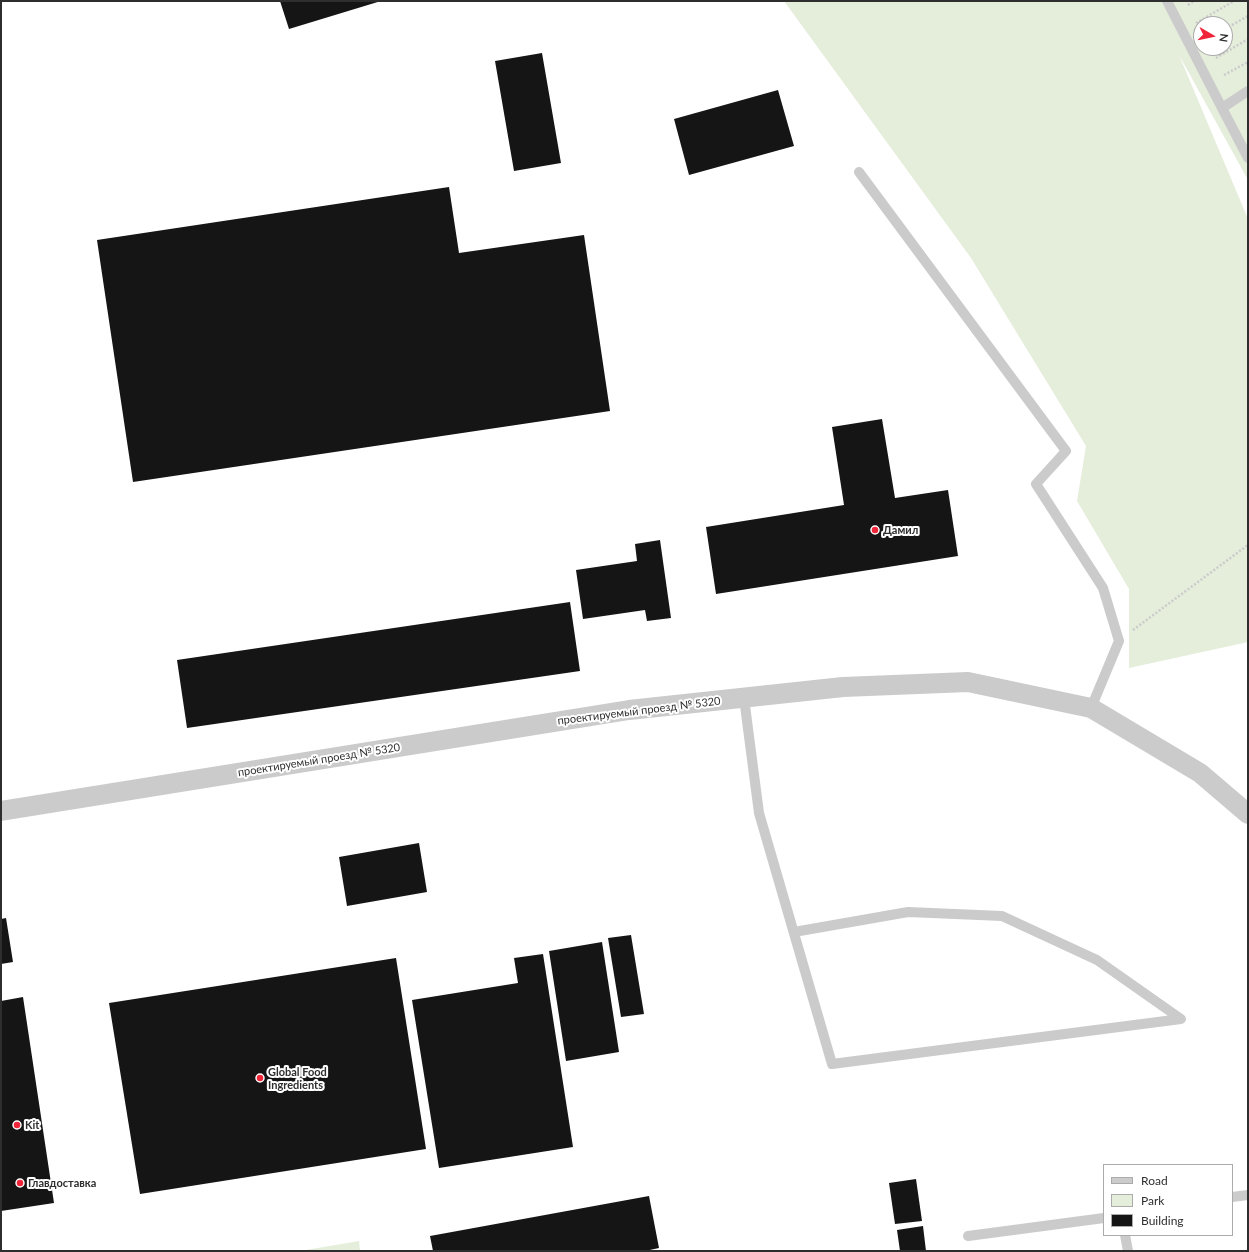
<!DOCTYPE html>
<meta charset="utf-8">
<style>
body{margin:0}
#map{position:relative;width:1249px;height:1252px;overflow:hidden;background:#fff;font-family:Lato,sans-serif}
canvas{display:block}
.frame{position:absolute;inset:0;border:2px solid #2e2e2e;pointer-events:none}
.legend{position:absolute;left:1103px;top:1164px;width:130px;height:72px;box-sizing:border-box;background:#fff;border:1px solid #ababab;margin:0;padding:5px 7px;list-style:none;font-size:12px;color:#2e2e2e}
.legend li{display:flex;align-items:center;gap:8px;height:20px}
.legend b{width:20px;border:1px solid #ababab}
.north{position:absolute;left:1193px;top:16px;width:40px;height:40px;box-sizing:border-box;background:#fff;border:1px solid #ababab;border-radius:50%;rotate:99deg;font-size:11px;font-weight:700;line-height:16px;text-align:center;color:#2e2e2e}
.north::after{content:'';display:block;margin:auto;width:14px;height:18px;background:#f1253a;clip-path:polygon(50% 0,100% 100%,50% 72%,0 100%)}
</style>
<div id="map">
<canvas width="1249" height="1252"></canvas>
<div class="frame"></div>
<ul class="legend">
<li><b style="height:5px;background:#cbcbcb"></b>Road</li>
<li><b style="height:11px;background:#e5eddb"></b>Park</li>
<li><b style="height:11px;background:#151515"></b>Building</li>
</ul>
<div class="north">N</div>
</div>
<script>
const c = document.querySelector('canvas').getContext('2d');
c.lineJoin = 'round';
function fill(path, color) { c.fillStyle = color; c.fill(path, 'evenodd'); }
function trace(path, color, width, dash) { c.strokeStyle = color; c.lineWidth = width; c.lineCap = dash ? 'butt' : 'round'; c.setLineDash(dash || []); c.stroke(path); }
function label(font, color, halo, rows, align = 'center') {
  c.font = font + ' Lato,sans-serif'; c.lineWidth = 4; c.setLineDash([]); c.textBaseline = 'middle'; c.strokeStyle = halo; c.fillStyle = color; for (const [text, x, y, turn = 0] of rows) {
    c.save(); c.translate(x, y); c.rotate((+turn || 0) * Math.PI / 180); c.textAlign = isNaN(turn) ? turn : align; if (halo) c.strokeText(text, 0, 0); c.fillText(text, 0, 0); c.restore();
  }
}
fill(new Path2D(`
 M784 1H1248V180L1179 55 1248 219V642L1129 668V589L1077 501 1086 446 971 258ZM1201 24H1225V48H1201Z
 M359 1241 360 1251H300Z`), '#e5eddb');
fill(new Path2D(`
 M280 1H381L289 29Z
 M542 53 561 163 514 171 495 61Z
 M778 90 794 146 689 175 674 119Z
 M449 187 459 253 584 235 610 411 133 482 97 240Z
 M882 419 895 498 948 490 958 556 716 594 706 527 844 505 832 427Z
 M660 540 671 618 647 621 645 610 583 619 576 570 637 561 635 544Z
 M570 602 580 671 187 728 177 660Z
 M419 843 427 892 347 906 339 857Z
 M6 918 13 962 1 964V919Z
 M631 935 644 1014 621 1017 608 938Z
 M602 942 619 1052 566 1061 549 951Z
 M543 954 573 1147 439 1168 412 1000 518 983 514 958Z
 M396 958 426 1149 140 1194 109 1003Z
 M23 997 54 1203 1 1211V1001Z
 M916 1179 922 1221 895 1224 889 1183Z
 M649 1196 659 1248 645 1251H433L430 1236Z
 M923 1226 926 1251H900L897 1230Z`), '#151515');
trace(new Path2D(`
 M1188 5 1194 1
 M1196 23 1234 1
 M1225 29 1248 16
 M1216 58 1248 39
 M1224 75 1248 62
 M1133 630 1248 545`), '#cbcbcb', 2.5, [2, 2]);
trace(new Path2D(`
 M1167 1 1222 108 1248 91
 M1222 108 1248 158
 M859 172 1066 451 1036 484 1103 588 1119 641 1091 708
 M744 698 759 813 832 1064 1181 1019 1097 960 1002 916 908 912 794 932
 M1232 1197 1248 1195
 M1125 1235 1128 1251
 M968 1236 1104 1218`), '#cbcbcb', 10);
trace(new Path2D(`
 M1 811 629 710 843 687 968 682 1091 708 1200 773 1248 814`), '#cbcbcb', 20);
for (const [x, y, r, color] of [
 [875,530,4,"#f1253a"],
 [260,1078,4,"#f1253a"],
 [17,1125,4,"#f1253a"],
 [20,1183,4,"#f1253a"]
]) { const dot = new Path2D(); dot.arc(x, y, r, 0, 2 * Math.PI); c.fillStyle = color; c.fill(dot); trace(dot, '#fff', 1.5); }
label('bold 11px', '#2e2e2e', '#fff', [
 ["Дамил",883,530],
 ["Global Food",268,1072],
 ["Ingredients",268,1085],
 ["Kit",25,1125],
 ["Главдоставка",28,1183]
], 'left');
label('11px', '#2e2e2e', '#fff', [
 ["проектируемый проезд № 5320",639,711,-7],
 ["проектируемый проезд № 5320",319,760,-9]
]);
</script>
